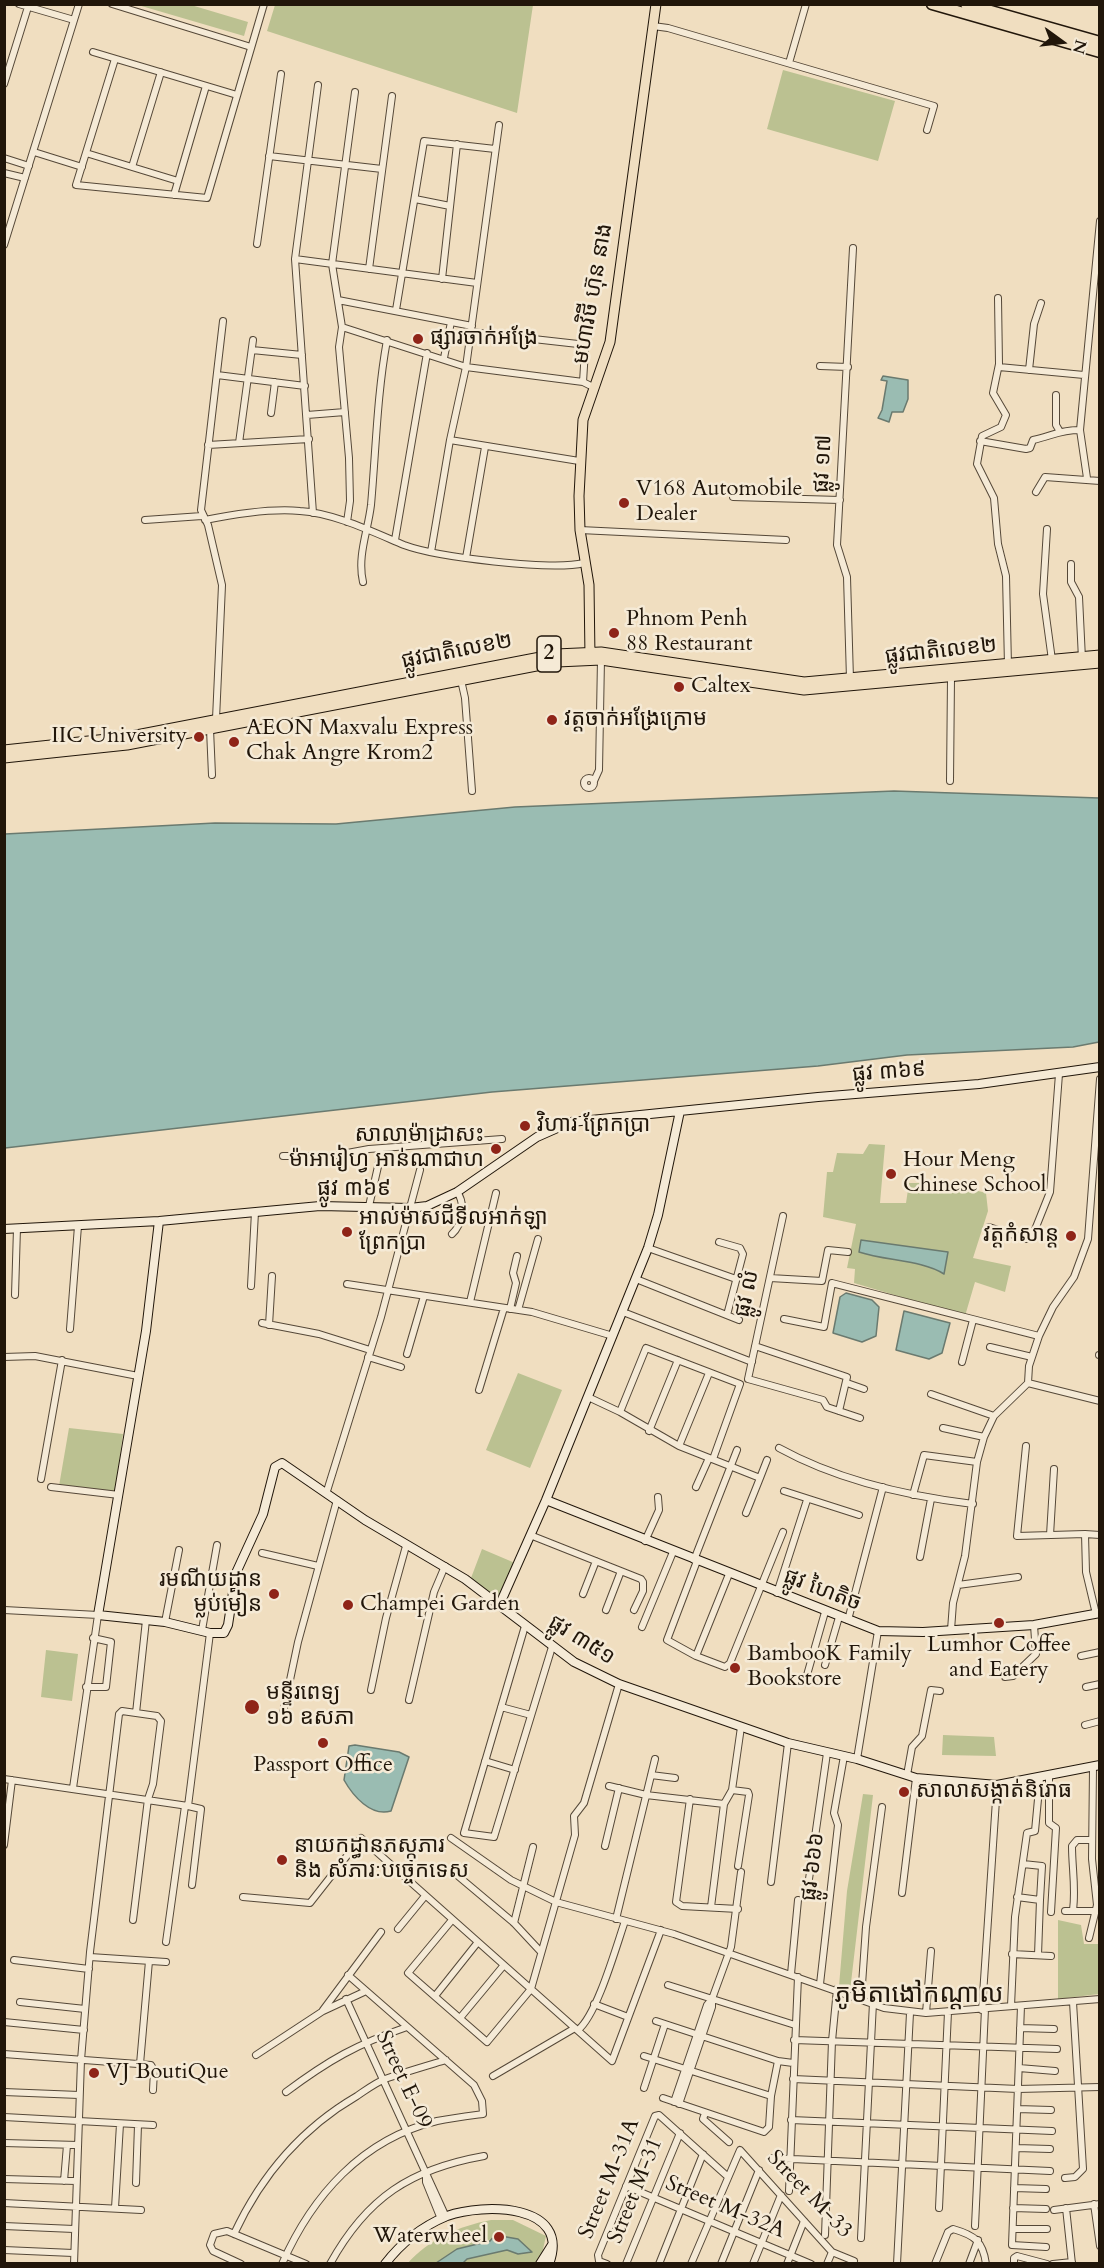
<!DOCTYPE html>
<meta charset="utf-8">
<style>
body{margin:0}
#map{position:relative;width:1104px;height:2268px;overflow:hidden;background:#f0dec0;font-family:Cardo,serif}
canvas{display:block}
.frame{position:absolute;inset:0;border:6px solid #21160a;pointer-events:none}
.north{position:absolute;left:1032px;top:12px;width:60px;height:60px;-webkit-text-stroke:4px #f5ead6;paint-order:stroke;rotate:105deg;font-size:16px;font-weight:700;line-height:24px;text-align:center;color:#21160a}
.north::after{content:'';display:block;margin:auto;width:21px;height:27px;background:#21160a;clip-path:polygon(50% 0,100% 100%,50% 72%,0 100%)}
</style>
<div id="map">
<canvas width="1104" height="2268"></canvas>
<div class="frame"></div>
<div class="north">N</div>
</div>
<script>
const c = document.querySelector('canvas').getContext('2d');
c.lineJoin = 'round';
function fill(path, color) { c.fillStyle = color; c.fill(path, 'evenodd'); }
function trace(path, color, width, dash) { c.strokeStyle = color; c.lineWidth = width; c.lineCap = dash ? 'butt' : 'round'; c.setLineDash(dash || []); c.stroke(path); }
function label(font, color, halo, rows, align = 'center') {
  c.font = font + ' Cardo,"Noto Sans Khmer",serif'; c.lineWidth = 5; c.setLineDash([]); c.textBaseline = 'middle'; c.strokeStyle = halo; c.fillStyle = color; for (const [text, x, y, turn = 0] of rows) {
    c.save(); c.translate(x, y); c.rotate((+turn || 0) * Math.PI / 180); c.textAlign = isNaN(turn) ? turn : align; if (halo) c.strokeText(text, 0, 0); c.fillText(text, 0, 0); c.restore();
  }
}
fill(new Path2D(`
 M138 5H191L248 22 244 36Z
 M275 5H533L517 113 267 31Z
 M783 70 895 101 878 161 767 129Z
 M869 1144 885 1145 880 1203H906L909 1183H948L986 1193 988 1211 973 1258 1011 1266 1005 1292 975 1282 965 1316 854 1283 855 1269 847 1268 856 1224 823 1217 827 1172H833L837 1153 863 1154Z
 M518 1373 562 1390 530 1468 486 1450Z
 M69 1428 123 1434 115 1493 59 1486Z
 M482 1549 515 1563 500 1595H491L471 1578Z
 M46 1650 78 1654 72 1701 41 1697Z
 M943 1735 994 1737 996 1756 942 1755Z
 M863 1794 873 1795 850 1991 839 1986 847 1891Z
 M1058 1920 1081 1925 1084 1944H1099V1994L1058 1999Z
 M491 2220H513L546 2236 540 2263 407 2264C429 2239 459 2226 491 2220Z`), '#bbc191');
const water = new Path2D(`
 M883 376 908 380V399L903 412H892L889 422 878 418 882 410 887 381 881 380Z
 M894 791 1099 798V1042L1073 1047 907 1055 818 1066 492 1092 5 1148V834L215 823 336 824 515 807Z
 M861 1240 948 1252 944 1274C922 1260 886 1261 859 1252Z
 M846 1293 872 1300 879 1307 876 1336 862 1342 833 1333 840 1297Z
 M904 1311 950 1323 942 1353 929 1359 896 1350Z
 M355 1745 399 1752 409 1757 391 1811C371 1817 353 1796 344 1780L349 1746Z
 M495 2235 518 2239 532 2252 518 2254 507 2250 467 2259 463 2263H436L457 2249 490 2241Z`);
fill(water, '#9abcb2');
trace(water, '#6a7a6f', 1.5);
const street = new Path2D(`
 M19 4 74 20
 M112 4 251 47
 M653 26 668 28 934 106 927 130
 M93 52 237 95
 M115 59 76 185 207 198 264 4
 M789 63 806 4
 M4 84 28 7
 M34 152 82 167
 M86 153 178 181
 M269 156 382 169
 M4 158 29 166
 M132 167 161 72
 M4 173 25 178
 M174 195 206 86
 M415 199 450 206
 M257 244 281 74
 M4 245 79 4
 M295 259 477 283
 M369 269 392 96
 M442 279 457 144
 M998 298 999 364 993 393 1006 415 1001 427 982 436 977 464 994 498 998 544 1006 576 1008 666
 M338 300 472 326
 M396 310 424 141 495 149
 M342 327 466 367 583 382 595 388
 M471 332 578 344 585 350 583 382
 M252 350 302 355
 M444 358 451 322
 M820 366 848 367
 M999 367 1084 375
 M1029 370 1034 324 1041 303
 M217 375 305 386
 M1056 395V425L1059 430
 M271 413 275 382
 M307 415 345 412
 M450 440 579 461
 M980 441 1026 449 1030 448 1033 440C1052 436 1059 430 1080 430
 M239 443 253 340
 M208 445 309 439
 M1087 478 1080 430 1100 221
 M1036 492 1045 477 1100 481
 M733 497 840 500
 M313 513 295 259 318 85
 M145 520 202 516
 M205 520C235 514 270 508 300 511 334 513 373 532 404 545 436 557 552 571 584 563
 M347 522 350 501 349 458 339 347 342 327 332 264 355 92
 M1047 529 1043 594 1052 660
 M580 530 786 540
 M395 540 427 353
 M431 552 450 440 466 367 499 125
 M466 558 485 447
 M1071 564V582L1079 597 1082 659
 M363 582C357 556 368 531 371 505 376 449 377 395 387 340
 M850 679 847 577 837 545 853 248
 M461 680 465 698 472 791
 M216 719 222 585 208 525 201 510 223 321
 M210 729 212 775
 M584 783a5 5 0 1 1 10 0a5 5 0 1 1-10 0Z
 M594 781 599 770 601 659
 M950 781 951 678
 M283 1156H331L369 1149 502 1139
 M369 1206 382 1149
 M783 1216 748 1379 823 1400 827 1407 860 1418
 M989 1227 1026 1239 1032 1237 1050 1192 1059 1074
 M452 1234C462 1225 466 1204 457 1192
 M719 1242 740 1248 743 1254 727 1315
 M648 1248 736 1279
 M770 1278 822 1281 828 1250 848 1252
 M636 1279 739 1320
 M347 1284 532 1312 613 1336
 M251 1286 255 1212
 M15 1295 17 1228
 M470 1302 496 1193
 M510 1309 516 1283 513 1273 517 1256
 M518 1310 538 1239
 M623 1312 752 1362
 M784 1319 824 1327 832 1283 1039 1336
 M262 1323 319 1334 370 1350
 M269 1325 272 1276
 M70 1329 78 1226
 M755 1346 847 1377 839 1411
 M990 1347 1032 1357
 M407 1354 424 1296
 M1099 1355H1100
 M4 1357 35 1356 138 1376
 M368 1357 401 1367
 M962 1362 973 1320
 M847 1383 864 1389
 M1028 1383 1100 1401
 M479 1390 504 1308
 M931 1394 994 1416
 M588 1397 620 1412 679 1446 760 1478 746 1513
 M620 1412 646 1348 740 1384 713 1459
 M943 1428 984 1437
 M649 1431 678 1360
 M679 1446 709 1373
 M1026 1446 1017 1536 1085 1534
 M779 1448C837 1480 907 1496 973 1504
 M760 1478 767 1460
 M41 1479 62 1360
 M51 1487 119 1495
 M696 1487 709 1458
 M327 1491 381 1317 420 1170
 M784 1491 859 1515
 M913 1495 924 1455 977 1462
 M530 1535 641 1579 643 1582V1591L634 1610
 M1050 1535 1054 1469
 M645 1541 659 1510 658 1497
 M262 1553 318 1566
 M920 1557 931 1499
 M694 1560 737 1450
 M697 1561 667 1640 696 1656 725 1667 730 1663 783 1532
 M958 1585 1018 1577
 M777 1593 807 1500
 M583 1594 596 1561
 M4 1610 98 1615 73 1788
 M606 1610 621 1571
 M1096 1614 1086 1572 1085 1534 1100 1535
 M848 1620 883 1487
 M165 1622 179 1550
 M525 1626 464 1833 494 1837 552 1647
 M642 1627 673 1552
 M202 1630 217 1545
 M951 1630 953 1603 965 1556 977 1462 984 1437 994 1416 1028 1383 1029 1366 1039 1336 1053 1307 1074 1277 1088 1239 1100 1079
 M696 1656 729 1574
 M1081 1656 1100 1652
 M825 1665 839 1617
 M1005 1677 1013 1676 1036 1654 1034 1625
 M805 1682 825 1612
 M86 1687H106L111 1642 93 1638
 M1086 1687 1100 1684
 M371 1690 386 1618 406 1546
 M409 1700 434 1592 445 1566
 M501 1707 531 1715
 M136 1713 146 1620
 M282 1718 298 1642 337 1500
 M1085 1725 1100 1721
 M857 1759 878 1631
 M485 1761 515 1770
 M651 1775 675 1778
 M907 1775 912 1747 922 1736 931 1690 940 1691
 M1049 1777V1823L1056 1828 1051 1912
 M4 1779 188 1806 210 1633
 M609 1786 646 1795 724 1804
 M732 1790 748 1792 749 1795 738 1866
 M690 1799 676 1902 682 1906 738 1909
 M188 1806 201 1809 192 1885
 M451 1838 511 1880 556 1902 674 1934 884 2008 926 2013 1100 1999
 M4 1845 12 1780
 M605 1846 619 1788
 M1023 1864 1042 1866 1040 1900
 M458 1876 514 1923 541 1952
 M771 1882 788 1743
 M808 1886 827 1753
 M902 1893 916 1778
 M243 1897 310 1903 361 1838 612 2061 661 1930
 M1017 1897 1040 1900 1038 1955
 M711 1907 724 1804 732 1790 741 1727
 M1073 1910C1076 1888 1072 1868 1072 1846L1077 1840H1092
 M1065 1911H1096
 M616 1919 655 1759
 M452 1920 408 1973 487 2042 531 1989 575 1835 574 1816 584 1803 619 1684
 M514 1923 533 1847
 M398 1929 425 1896
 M1089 1938 1097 1905 1092 1859 1093 1768
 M166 1942 185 1806
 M1012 1954 1051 1956
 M90 1957 166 1962
 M14 1960 89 1969
 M791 1974 798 1900
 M820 1984 838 1825 834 1813 844 1756
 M668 1985 795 2025
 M435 1996 478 1942
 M346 1999 446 2217
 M861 1999 866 1927 882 1807
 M20 2002 85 2009
 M594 2004 628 2017
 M1011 2006 1015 1917 1027 1833 1035 1831 1040 1778
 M1021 2006 1012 2245 1046 2247
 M323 2010 381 1932
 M982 2010 997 1785
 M926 2013 931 1951
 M460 2018 504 1965
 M656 2021 778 2061 793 2063
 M4 2022 84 2030
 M1020 2028 1054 2029
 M578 2030C597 2015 616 1947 625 1921
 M794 2040 1057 2049
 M4 2054 151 2065 154 2070 153 2090
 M256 2055 323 2011 366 1991
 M644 2056 771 2096
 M140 2064 149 1961
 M1019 2068 1055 2071
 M493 2076 575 2028
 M793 2079 1018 2089 1100 2087
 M644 2088 665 2024
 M4 2092 79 2095
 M286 2092C329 2060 357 2044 407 2027
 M663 2098 764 2132 769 2127 771 2096 778 2061
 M674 2102 707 2005 712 1999 731 1947 741 1872
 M679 2104 712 2007V1999
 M1017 2109 1051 2110
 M705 2113 703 2119 729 2142
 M4 2117 153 2125
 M791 2120 1052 2131
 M4 2143 78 2145
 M1016 2148 1050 2149
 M771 2158 1050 2171
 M426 2175V2182L441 2219
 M1065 2178 1075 2177 1083 2169 1073 2002
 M4 2179 76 2181
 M64 2181 67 2145
 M136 2183 138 2125
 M626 2186 811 2264
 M1014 2188 1046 2189
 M789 2191 798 1977
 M4 2203 141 2210
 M1094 2204 1100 2246
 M115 2208 120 2124
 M939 2208 948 2012
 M1013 2208 1046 2209
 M1066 2208 1072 2264
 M1054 2210 1100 2204
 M4 2226 74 2229
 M975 2226 985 2009
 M1013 2229H1047
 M234 2234C261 2176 302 2128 357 2096 366 2090 375 2083 385 2079 405 2072 426 2066 446 2060
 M825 2235 832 2041 837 1989
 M861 2238 873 2003
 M4 2250 73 2253
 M74 2264 81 2060 90 1952 119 1714 122 1711 157 1716 161 1721 153 1784 148 1799 133 1920
 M241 2264 213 2251 210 2245 214 2234 227 2231 306 2264
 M282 2264C312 2196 362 2139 437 2121 452 2118 468 2116 483 2114L482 2101 474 2085 348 1975
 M330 2264C367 2197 411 2169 484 2156
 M607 2264 599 2261 598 2255 655 2116 659 2115 727 2176
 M626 2264 680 2133
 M659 2264 703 2154
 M691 2264 740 2150 832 2252 854 2261 853 2264
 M721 2264 759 2170
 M753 2264 781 2195
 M787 2264 804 2221
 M827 2264 832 2252
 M897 2264 910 2013
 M935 2264 948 2232 953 2229C974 2235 983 2241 986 2264
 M969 2264 978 2240
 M1014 2264V2258L1017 2256 1047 2264
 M1053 2264 1072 2262`);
const secondary = new Path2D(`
 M159 1221 146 1331 98 1615 165 1622 210 1633H224L228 1625 236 1573 263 1514 275 1467 282 1463 365 1520 465 1579 574 1662 619 1684 788 1743 857 1759 916 1778 997 1785 1100 1765
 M4 1229 159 1221 320 1206 410 1208 427 1206 457 1192 537 1137 571 1122 818 1097 979 1084 1100 1067
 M546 1500 878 1631 923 1632 1034 1625 1100 1613
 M499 1606 546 1500 648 1248 658 1215 680 1111
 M385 2264C401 2243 423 2226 447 2216 483 2203 572 2203 549 2264
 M540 2264 552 2245`);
const primary = new Path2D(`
 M590 657 589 585 580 530 579 496 583 420 610 342 656 4
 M4 750 126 737 556 654 601 652 804 682 1100 655
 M4 758 127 745 557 662 601 660 804 690 1100 663`);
const highway = new Path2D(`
 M932 4 1100 52
 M966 4 1100 42`);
trace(street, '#554838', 8);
trace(secondary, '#21160a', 10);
trace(primary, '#21160a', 11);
trace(highway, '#21160a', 13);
trace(street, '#f5ead6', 6);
trace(secondary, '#f5ead6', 8);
trace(primary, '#f0dec0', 9);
trace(highway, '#f0dec0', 10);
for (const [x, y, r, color] of [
 [418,339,6,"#8f2418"],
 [624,503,6,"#8f2418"],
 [614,633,6,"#8f2418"],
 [679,687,6,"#8f2418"],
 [552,720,6,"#8f2418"],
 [199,737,6,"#8f2418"],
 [234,742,6,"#8f2418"],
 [525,1126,6,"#8f2418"],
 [496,1149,6,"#8f2418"],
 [891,1174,6,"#8f2418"],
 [347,1232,6,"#8f2418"],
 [1071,1236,6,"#8f2418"],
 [274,1594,6,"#8f2418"],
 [348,1605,6,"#8f2418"],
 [999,1623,6,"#8f2418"],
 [735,1668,6,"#8f2418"],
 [252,1707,8,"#8f2418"],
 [323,1743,6,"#8f2418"],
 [904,1792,6,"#8f2418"],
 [282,1860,6,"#8f2418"],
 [94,2073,6,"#8f2418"],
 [499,2237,6,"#8f2418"]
]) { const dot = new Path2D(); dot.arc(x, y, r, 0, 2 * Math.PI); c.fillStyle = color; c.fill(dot); trace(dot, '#f5ead6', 2); }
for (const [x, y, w] of [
 [549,654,24]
]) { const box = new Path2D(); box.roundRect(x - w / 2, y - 18, w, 36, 4.5); c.fillStyle = '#f5ead6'; c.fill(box); trace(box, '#21160a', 1.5); }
label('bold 21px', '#21160a', null, [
 ["2",549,654]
]);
label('22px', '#21160a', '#f5ead6', [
 ["មហាវិថី ហ៊ុន នាង",594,294,-80],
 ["ផ្លូវ ១៧",824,464,-87],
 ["ផ្លូវជាតិលេខ២",457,652,-11],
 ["ផ្លូវជាតិលេខ២",941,652,-6],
 ["ផ្លូវ ៣៦៩",889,1073,-4],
 ["ផ្លូវ ៣៦៩",354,1190],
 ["ផ្លូវ លំ",748,1294,-78],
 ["ផ្លូវ ហៃតិច",822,1591,21],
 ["ផ្លូវ ៣៥១",581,1641,32],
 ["ផ្លូវ ៦៦៦",814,1867,-83],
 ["Street E-09",403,2080,65],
 ["Street M-31A",610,2179,-68],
 ["Street M-31",636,2191,-68],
 ["Street M-33",809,2195,46],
 ["Street M-32A",725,2208,23]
]);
label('22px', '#21160a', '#f5ead6', [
 ["ផ្សារចាក់អង្រែ",430,339],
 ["V168 Automobile",636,490],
 ["Dealer",636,515],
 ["Phnom Penh",626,620],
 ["88 Restaurant",626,645],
 ["Caltex",691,687],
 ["វត្តចាក់អង្រែក្រោម",564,720],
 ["AEON Maxvalu Express",246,729],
 ["Chak Angre Krom2",246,754],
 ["IIC University",187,737,"right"],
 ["វិហារ ព្រែកប្រា",537,1126],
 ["សាលាម៉ាដ្រាសះ",484,1136,"right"],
 ["ម៉ាអារៀហ្វ អាន់ណាជាហ",484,1161,"right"],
 ["Hour Meng",903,1161],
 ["Chinese School",903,1186],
 ["អាល់ម៉ាសជីទីលអាក់ឡា",359,1219],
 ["ព្រែកប្រា",359,1244],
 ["វត្តកំសាន្ត",1059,1236,"right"],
 ["រមណីយដ្ឋាន",262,1581,"right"],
 ["ម្លប់មៀន",262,1606,"right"],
 ["Champei Garden",360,1605],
 ["Lumhor Coffee",999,1646,"center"],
 ["and Eatery",999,1671,"center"],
 ["BambooK Family",747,1655],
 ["Bookstore",747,1680],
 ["មន្ទីរពេទ្យ",266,1694],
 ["១៦ ឧសភា",266,1719],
 ["Passport Office",323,1766,"center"],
 ["សាលាសង្កាត់និរោធ",916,1792],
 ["នាយកដ្ធានភស្កុភារ",294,1847],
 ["និង សំភារៈបច្ចេកទេស",294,1872],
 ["VJ BoutiQue",106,2073],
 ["Waterwheel",487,2237,"right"]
], 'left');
label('26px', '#21160a', '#f5ead6', [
 ["ភូមិតាងៅកណ្តាល",919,1996]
]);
</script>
